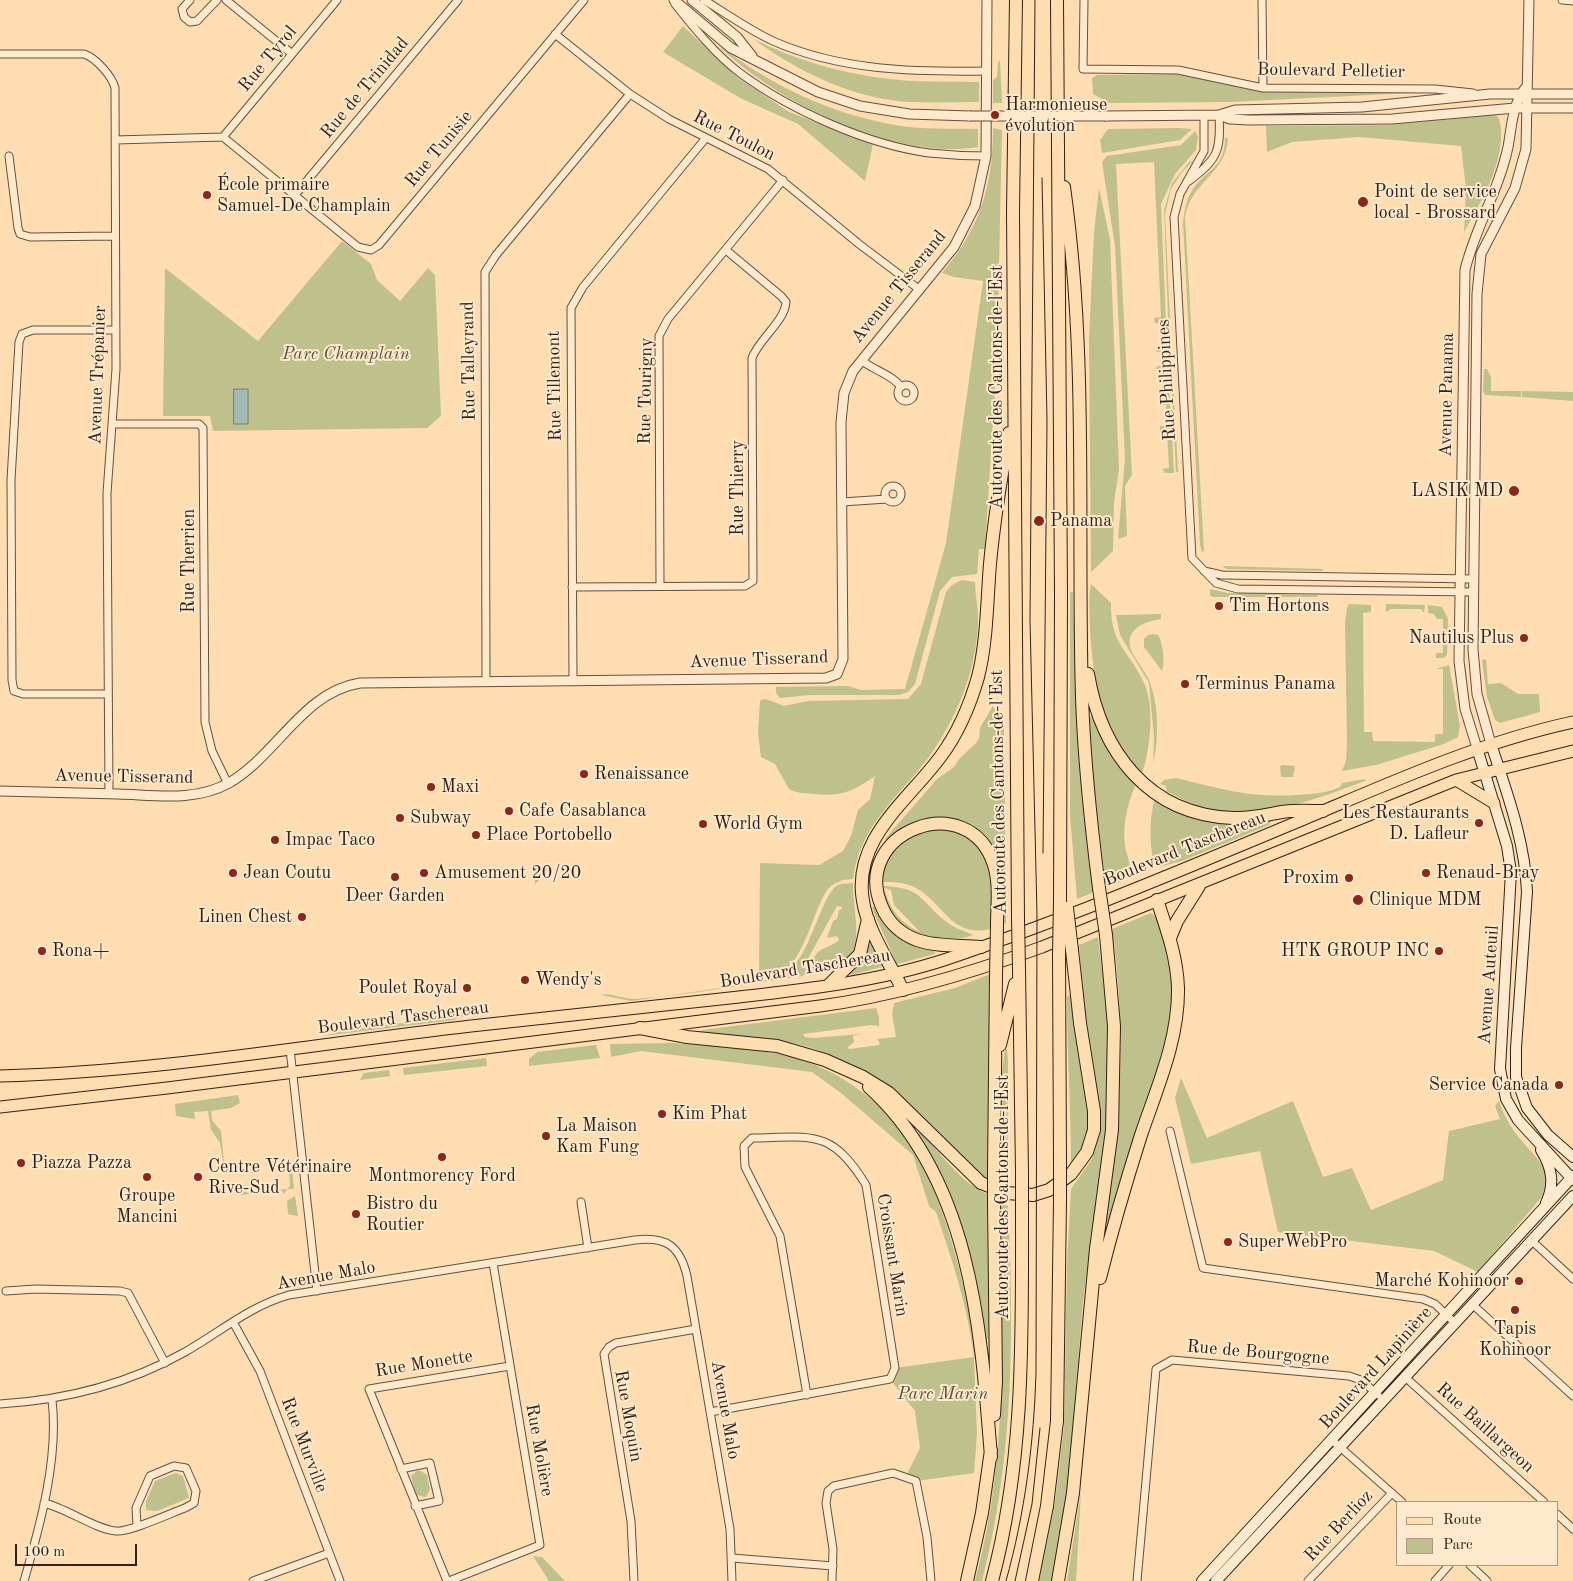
<!DOCTYPE html>
<meta charset="utf-8">
<style>
body{margin:0}
#map{position:relative;width:1573px;height:1581px;overflow:hidden;background:#feddb0;font-family:"Old Standard TT",serif}
canvas{display:block}
.legend{position:absolute;left:1396px;top:1501px;width:162px;height:65px;box-sizing:border-box;background:#fee9cc;border:1px solid #ac9985;margin:0;padding:6px 9px;list-style:none;font-size:15px;color:#32211a}
.legend li{display:flex;align-items:center;gap:10px;height:25px}
.legend b{width:25px;border:1px solid #ac9985}
.scale{position:absolute;left:15px;top:1544px;width:122px;height:22px;box-sizing:border-box;border:2px solid #32211a;border-top:0;padding-left:6px;font-size:15px;line-height:18px;white-space:nowrap;color:#32211a;-webkit-text-stroke:4px #fee9cc;paint-order:stroke}
</style>
<div id="map">
<canvas width="1573" height="1581"></canvas>
<ul class="legend">
<li><b style="height:6px;background:#feddb0"></b>Route</li>
<li><b style="height:14px;background:#bfc18c"></b>Parc</li>
</ul>
<div class="scale">100 m</div>
</div>
<script>
const c = document.querySelector('canvas').getContext('2d');
c.lineJoin = 'round';
function fill(path, color) { c.fillStyle = color; c.fill(path, 'evenodd'); }
function trace(path, color, width, dash) { c.strokeStyle = color; c.lineWidth = width; c.lineCap = dash ? 'butt' : 'round'; c.setLineDash(dash || []); c.stroke(path); }
function label(font, color, halo, rows, align = 'center') {
  c.font = font + ' "Old Standard TT",serif'; c.lineWidth = 4; c.setLineDash([]); c.textBaseline = 'middle'; c.strokeStyle = halo; c.fillStyle = color; for (const [text, x, y, turn = 0] of rows) {
    c.save(); c.translate(x, y); c.rotate((+turn || 0) * Math.PI / 180); c.textAlign = isNaN(turn) ? turn : align; if (halo) c.strokeText(text, 0, 0); c.fillText(text, 0, 0); c.restore();
  }
}
fill(new Path2D(`
 M683 26 737 77 789 112 873 144 865 181 798 124 740 98 663 52Z
 M753 39C796 60 842 74 890 79 919 83 950 81 979 82V102C956 102 933 103 910 102 853 99 799 72 753 39Z
 M718 45C774 87 832 115 901 126 926 130 953 128 978 129V147C894 161 777 103 718 45Z
 M1000 61 1002 103H993V80L997 77 998 62Z
 M1179 74 1262 92 1410 93 1231 102 1109 103 1093 94 1092 78 1097 75Z
 M1495 115 1499 118C1509 156 1482 200 1464 232L1466 189 1461 146 1359 137 1292 142 1267 152 1266 126 1386 125Z
 M993 128 1002 130 997 356 985 549H979L977 574 952 577 940 591 915 684 908 692 899 695H810L780 698 776 693V687L848 686 861 690 905 689 946 543 983 281 954 277 942 273C980 228 993 186 993 128Z
 M1179 128 1192 129 1180 140 1102 153 1100 140 1108 129Z
 M1195 131 1198 137 1196 150 1175 174 1161 204 1167 350 1161 353 1156 351V348L1163 347 1162 323H1155L1154 318 1161 317 1154 162 1116 164 1132 475 1125 486 1127 536 1118 539 1125 459 1115 246 1102 162 1107 156 1181 145Z
 M1225 138H1228C1226 174 1192 181 1185 216L1204 551 1202 552 1200 544 1183 223C1184 210 1187 197 1195 186 1210 168 1225 166 1225 138Z
 M1190 161 1192 162 1182 172 1171 189 1165 214 1171 340H1169L1164 210 1172 183Z
 M1099 188 1110 239 1119 470 1114 502 1113 551 1091 572 1089 338 1094 232Z
 M342 241 371 264 377 280 400 301 428 268 435 275 441 416 427 428 213 431 210 416H163L165 268 258 341Z
 M1162 365 1168 367 1174 473H1165L1162 469 1169 468 1167 432H1160V426H1167L1166 405 1158 404V399L1165 398 1164 371 1157 370 1156 367Z
 M1484 369H1487L1491 377V391H1521V397L1485 395 1483 391Z
 M1171 377H1173L1178 472H1176Z
 M1522 391 1573 392V401L1522 397Z
 M1222 566 1322 569 1323 571 1227 569Z
 M962 580 975 582C975 595 979 612 978 624 976 673 955 722 926 761 896 799 859 828 853 879 843 879 835 882 828 889 811 910 801 990 759 973L760 863 819 865 843 851 851 836 858 810 870 799 875 776C853 791 843 797 815 794 805 793 798 794 789 789L775 764 761 757 758 733 760 700 766 699 784 706 808 701 908 699 921 684 946 592 952 585Z
 M1091 584 1111 603C1110 645 1129 650 1144 683 1155 706 1150 748 1143 771L1141 773C1103 733 1092 680 1090 626 1090 613 1088 597 1091 584Z
 M1210 589 1228 593 1317 595 1318 597H1213L1210 595Z
 M1070 592H1073L1075 668 1094 892 1077 899 1070 815Z
 M1349 604 1371 605V612L1363 613 1364 732H1372L1373 741 1435 742V734H1443V669H1436L1449 665 1460 726 1458 737 1444 744 1376 765 1342 771 1346 761 1347 743 1345 622 1347 607Z
 M1386 604 1425 605 1424 613 1421 609H1391L1386 612Z
 M1428 605 1442 607 1448 619 1447 655 1444 658H1436V653H1443V619H1437L1434 614 1428 613Z
 M1161 614V619C1150 621 1136 624 1131 635 1124 650 1144 667 1149 680 1159 704 1159 740 1153 764L1154 738 1149 683 1120 635 1116 615Z
 M1153 634 1158 635C1163 643 1165 663 1162 671L1144 647V639L1148 635Z
 M1486 659 1488 684 1501 683 1518 694H1539L1540 712 1500 723 1495 720 1487 697 1482 660Z
 M993 706 1004 726 1006 923 1000 925 1002 882 963 824 951 819 926 818 905 826 887 841 885 839 937 779 954 767 959 759 976 743 979 739 980 728Z
 M1093 716 1136 784C1128 802 1122 825 1125 846 1126 854 1132 865 1130 873 1127 881 1114 884 1106 887L1094 788 1089 717Z
 M1282 765 1295 766 1293 777H1281L1280 767Z
 M1176 778C1222 789 1249 798 1298 795 1312 794 1327 793 1340 787L1342 783 1365 779V781C1314 800 1255 823 1201 807 1189 803 1178 797 1166 791L1167 789 1165 787 1167 786 1160 784 1164 780Z
 M1155 798 1158 800 1271 821 1269 825 1182 861 1159 867 1154 863C1149 842 1149 819 1155 798Z
 M931 828C939 829 947 829 955 832 997 844 992 896 991 929 950 938 945 904 916 888 905 882 893 882 881 882 889 846 900 842 931 828Z
 M550 865V869L535 884V866Z
 M853 883C853 922 873 969 815 972L811 965C818 944 827 951 839 940L837 936 827 938 833 921 837 919 839 910H841L842 907 837 906 805 964 806 973 803 976 631 1001 601 995C608 992 624 999 634 999 662 997 766 986 787 972 811 956 821 894 838 885 842 883 848 884 853 883Z
 M881 886C924 887 919 901 948 923 956 929 965 931 973 935 943 947 905 935 888 908 884 902 883 893 881 886ZM884 888 891 890 894 905 920 932C900 923 890 909 884 888Z
 M875 906 879 914 934 949 935 954 897 964 874 913 872 907Z
 M1151 913 1157 918 1169 961 1173 988 1170 1028 1110 1224 1105 1223C1122 1127 1126 1026 1112 929Z
 M1098 937 1108 1020 1107 1131 1083 1301 1067 1500 1051 1581H1039L1055 1502 1064 1427 1067 1265 1071 1189 1092 1159 1101 1129 1085 1013 1079 945Z
 M867 944 872 945 882 967 851 975 850 973 859 963Z
 M990 974 987 1181C931 1128 879 1065 801 1045 769 1037 735 1036 702 1033V1030L876 1008 879 1017V1028L878 1026 871 1025 803 1034 805 1037 813 1038 862 1034 853 1036 854 1042 847 1048 850 1049 879 1045 880 1043 877 1039 896 1037 892 1014 894 1003 955 988Z
 M1071 995 1089 1124 1085 1145 1071 1168C1071 1110 1067 1053 1067 996Z
 M482 1009 454 1020 323 1036 347 1030 449 1017Z
 M673 1043C720 1047 771 1047 815 1065 854 1081 894 1113 915 1150 947 1208 966 1289 977 1353L974 1358 977 1434 974 1473 916 1481 906 1476 920 1448 915 1411 890 1379 895 1368 974 1357C968 1307 952 1260 936 1212L929 1206 913 1155 841 1093 812 1072 641 1051 611 1057 610 1044Z
 M596 1045 600 1058 529 1066V1059L537 1052Z
 M1005 1049 1007 1050 1008 1061 1007 1174 1000 1172 1001 1080Z
 M486 1058 487 1066 404 1075 403 1068Z
 M389 1070 390 1076 360 1080 364 1073Z
 M1181 1078 1207 1138 1293 1101 1323 1177 1352 1168 1371 1210 1443 1180 1449 1131 1500 1119 1495 1106 1499 1101C1503 1113 1509 1125 1517 1135 1530 1153 1560 1173 1541 1198L1478 1272 1434 1251 1278 1232 1260 1151 1191 1164 1175 1098Z
 M238 1095 240 1103 231 1108 211 1111 212 1120 221 1131 225 1171 220 1143 211 1130 208 1111 194 1112 195 1119 176 1116 175 1104Z
 M921 1131C940 1153 960 1182 987 1194L989 1339H984L974 1282 916 1134Z
 M292 1169 294 1189H287L284 1194 281 1190 241 1195 234 1186 248 1193 287 1189 290 1186 289 1173Z
 M295 1196 298 1216 288 1214 287 1201Z
 M1000 1203 1008 1206C1014 1332 1014 1457 982 1581H975C1009 1457 1002 1331 1000 1203Z
 M417 1471H421L427 1475 430 1489 426 1497 416 1495 411 1476Z
 M176 1473 183 1476 189 1498 157 1511 146 1510V1501L155 1481Z
 M1081 1492 1076 1581H1067Z
 M533 1556 542 1557 565 1581H549Z`), '#bfc18c');
const water = new Path2D(`
 M234 389H248V424H234Z`);
fill(water, '#a2bab4');
trace(water, '#757d76', 1);
const minor = new Path2D(`
 M190 0 182 9 184 17 190 22 197 21 217 0
 M226 0 291 53
 M704 0C727 14 749 30 773 41 841 71 914 72 987 71
 M1084 0 1083 69 1178 70 1263 88 1435 89 1473 93
 M1262 0 1263 88
 M1562 0 1573 1
 M675 4C694 28 716 55 740 73 790 110 868 145 929 153 948 155 967 156 986 156
 M555 34 630 94 669 119 768 169 859 244 920 290
 M0 54H84C96 58 112 76 115 88L116 369 107 493 109 794
 M1204 116V151L1180 194 1174 217 1192 558 1216 583 1238 589 1473 592
 M223 137 337 0
 M115 140 223 137 358 247 371 250 379 245 584 0
 M9 156 18 228 20 234 30 237 115 236
 M1189 181C1218 159 1221 151 1219 115
 M295 195 458 0
 M861 360C873 370 893 375 901 387
 M898 393a8 8 0 1 1 16 0a8 8 0 1 1-16 0Z
 M112 424H199L203 428 205 722 212 751 228 784
 M885 494a8 8 0 1 1 16 0a8 8 0 1 1-16 0Z
 M842 502 887 499
 M1204 571 1222 575 1473 579
 M660 586 659 336 668 319 783 180
 M572 587 745 586 753 581 752 358C759 339 785 321 786 302L781 296 726 250
 M573 679 571 308 583 287 705 139
 M486 680 485 272 496 255 630 94
 M108 694H23L14 691 12 680 11 480 19 342 22 334 33 330H116
 M290 1049 317 1291
 M1170 1131 1203 1268 1423 1299 1435 1304 1455 1323
 M581 1202 588 1248
 M1531 1240 1573 1279
 M6 1291 36 1289 120 1291 128 1293 165 1363
 M1472 1304 1573 1396
 M233 1322 260 1371 340 1581
 M1405 1377 1544 1502
 M0 1404C66 1400 128 1384 185 1352 220 1332 250 1306 289 1295L635 1240C666 1236 680 1246 687 1276L730 1529 732 1581
 M710 1412 890 1379 895 1368 866 1185C831 1128 812 1137 752 1138L744 1146 745 1167 780 1236 807 1395
 M1332 1440 1402 1502
 M401 1469 430 1463 439 1501 415 1506
 M44 1503C66 1508 97 1530 116 1531 128 1533 171 1513 185 1508L194 1503 196 1491 186 1468 174 1466 150 1476 136 1508 137 1525
 M1557 1514 1573 1529
 M732 1558 833 1566
 M1470 1565 1487 1581
 M24 1581C40 1526 59 1458 52 1400
 M253 1581 329 1553
 M447 1581 369 1389 510 1366
 M449 1581 540 1545 493 1263
 M634 1581 631 1521 604 1354 609 1347 616 1343 696 1329
 M832 1581 833 1549 826 1503 828 1491 834 1486 893 1473 916 1481 927 1537 931 1581
 M1137 1581 1156 1369 1172 1360 1349 1376 1361 1380 1378 1395
 M1308 1581 1392 1493
 M1435 1581 1449 1565`);
const tertiary = new Path2D(`
 M674 0 731 48 818 92 860 106 909 114 970 116
 M692 0 737 37 752 56
 M1219 115 1230 119 1249 120 1392 119 1515 108H1573
 M1106 116 1219 115 1235 110 1362 107 1490 94H1573
 M1491 744 1477 694 1473 649 1477 294 1481 254 1515 188 1526 149 1529 0
 M1477 748 1465 709 1459 661 1465 270C1475 228 1499 190 1508 147 1512 126 1512 103 1527 86
 M0 791C39 792 78 793 118 794 155 795 195 802 229 783 277 755 303 692 360 683L826 678 837 674 843 659 841 422 844 393 853 371 954 247 975 206 986 156 987 0`);
const secondary = new Path2D(`
 M1491 744C1507 793 1525 841 1527 892L1516 1048V1077L1527 1108 1548 1135 1573 1157
 M1477 748 1507 846 1511 872 1500 1069 1506 1099 1518 1120 1573 1180
 M1541 1150C1552 1168 1555 1184 1546 1203
 M1202 1581 1573 1176
 M1216 1581 1573 1196`);
const primary = new Path2D(`
 M1456 780 1494 803
 M0 1076C158 1072 314 1044 471 1026 560 1016 650 1007 739 997 809 989 880 981 947 959 1066 919 1182 870 1297 822 1388 784 1476 743 1573 722
 M0 1107 167 1088 820 1006C895 996 971 973 1042 947L1456 780 1573 751`);
const motorway = new Path2D(`
 M1016 0 1013 212 1018 919
 M1057 0 1061 593 1060 901
 M1064 187C1088 356 1077 527 1082 697 1084 761 1091 825 1099 888
 M1088 674C1101 751 1148 815 1233 818 1250 819 1265 815 1282 812 1295 810 1310 811 1323 811
 M1170 938 1177 921 1199 886
 M981 947C960 945 937 947 917 940 901 934 888 922 882 907 849 832 969 786 994 865 1000 885 997 906 997 926
 M1059 954 1060 1163
 M1019 969 1022 1172
 M830 984 860 954 868 919
 M903 990C890 964 867 929 863 901 852 839 909 800 941 756 958 733 970 705 978 677 987 642 987 601 990 564 994 520 1001 477 1009 433
 M640 1028 687 1037 777 1046 825 1060 863 1077 889 1093 981 1183 1007 1193 1033 1195 1049 1190 1071 1174 1087 1152 1094 1130V1111L1080 1023 1072 950
 M1000 1045 1015 984
 M869 1087C971 1179 981 1329 991 1457
 M994 1170 996 976
 M1100 1278C1112 1230 1126 1182 1141 1135 1157 1088 1179 1039 1178 988 1177 957 1167 930 1157 900
 M994 1415 996 1381 994 1202
 M967 1581 982 1513 991 1450
 M992 1581C1025 1459 1022 1334 1022 1209
 M1032 1581 1047 1506 1057 1421 1060 1200
 M1058 1581 1073 1493 1096 1249 1112 1130 1114 1026 1106 935`);
trace(minor, '#655040', 9);
trace(tertiary, '#655040', 11);
trace(secondary, '#32211a', 12);
trace(primary, '#32211a', 13);
trace(motorway, '#32211a', 14);
trace(minor, '#fee9cc', 7);
trace(tertiary, '#fee9cc', 9);
trace(secondary, '#fee9cc', 10);
trace(primary, '#feddb0', 11);
trace(motorway, '#feddb0', 12);
trace(new Path2D(`
 M1042 178 1047 420 1043 853
 M1006 1581C1025 1513 1034 1442 1036 1372L1037 914 1030 620 1035 0
 M1015 1581 1032 1504 1040 1428`), '#32211a', 1);
const tertiaryBridge = new Path2D(`
 M970 116H1106`);
const motorwayBridge = new Path2D(`
 M1099 888 1106 935
 M1067 908 1072 950
 M1018 919 1019 969
 M1059 954 1060 901
 M996 976 997 926
 M1060 1163V1200
 M1022 1172V1209
 M994 1202V1170`);
trace(tertiaryBridge, '#655040', 11, []);
trace(motorwayBridge, '#32211a', 14, []);
trace(tertiaryBridge, '#fee9cc', 9);
trace(motorwayBridge, '#feddb0', 12);
for (const [x, y, r, color] of [
 [995,115,5,"#8f2418"],
 [207,195,5,"#8f2418"],
 [1363,202,6,"#8f2418"],
 [1514,491,6,"#8f2418"],
 [1039,521,6,"#8f2418"],
 [1219,606,5,"#8f2418"],
 [1524,638,5,"#8f2418"],
 [1185,684,5,"#8f2418"],
 [584,774,5,"#8f2418"],
 [431,787,5,"#8f2418"],
 [509,811,5,"#8f2418"],
 [400,818,5,"#8f2418"],
 [1479,823,5,"#8f2418"],
 [703,824,5,"#8f2418"],
 [476,835,5,"#8f2418"],
 [275,840,5,"#8f2418"],
 [233,873,5,"#8f2418"],
 [424,873,5,"#8f2418"],
 [1426,873,5,"#8f2418"],
 [395,877,5,"#8f2418"],
 [1349,878,5,"#8f2418"],
 [1358,900,6,"#8f2418"],
 [302,917,5,"#8f2418"],
 [42,951,5,"#8f2418"],
 [1439,951,5,"#8f2418"],
 [525,980,5,"#8f2418"],
 [467,988,5,"#8f2418"],
 [1559,1085,5,"#8f2418"],
 [662,1114,5,"#8f2418"],
 [546,1136,5,"#8f2418"],
 [442,1157,5,"#8f2418"],
 [21,1163,5,"#8f2418"],
 [147,1177,5,"#8f2418"],
 [198,1177,5,"#8f2418"],
 [356,1214,5,"#8f2418"],
 [1228,1242,5,"#8f2418"],
 [1519,1281,5,"#8f2418"],
 [1515,1310,5,"#8f2418"]
]) { const dot = new Path2D(); dot.arc(x, y, r, 0, 2 * Math.PI); c.fillStyle = color; c.fill(dot); trace(dot, '#fee9cc', 2); }
label('18px', '#32211a', '#fee9cc', [
 ["Rue Tyrol",268,59,-50],
 ["Boulevard Pelletier",1331,71,1],
 ["Rue de Trinidad",365,88,-50],
 ["Rue Toulon",734,136,27],
 ["Rue Tunisie",439,149,-50],
 ["Avenue Tisserand",899,287,-51],
 ["Rue Talleyrand",469,361,-91],
 ["Avenue Trépanier",98,375,-88],
 ["Rue Philippines",1167,380,-93],
 ["Rue Tillemont",555,386,-91],
 ["Autoroute des Cantons-de-l'Est",997,387,-90],
 ["Rue Tourigny",646,391,-89],
 ["Avenue Panama",1447,395,-89],
 ["Rue Thierry",738,488,-90],
 ["Rue Therrien",189,561,-90],
 ["Avenue Tisserand",759,660,-2],
 ["Avenue Tisserand",124,777,1],
 ["Autoroute des Cantons-de-l'Est",999,792,-91],
 ["Boulevard Taschereau",1185,849,-22],
 ["Boulevard Taschereau",805,969,-9],
 ["Avenue Auteuil",1489,985,-86],
 ["Boulevard Taschereau",403,1018,-7],
 ["Autoroute des Cantons-de-l'Est",1003,1197,-90],
 ["Croissant Marin",892,1255,81],
 ["Avenue Malo",326,1276,-10],
 ["Rue de Bourgogne",1258,1353,5],
 ["Rue Monette",424,1364,-9],
 ["Boulevard Lapinière",1376,1368,-48],
 ["Avenue Malo",725,1410,80],
 ["Rue Moquin",628,1416,80],
 ["Rue Baillargeon",1485,1428,42],
 ["Rue Murville",304,1445,69],
 ["Rue Molière",539,1450,80],
 ["Rue Berlioz",1339,1526,-47]
]);
label('18px', '#32211a', '#fee9cc', [
 ["Harmonieuse",1005,105],
 ["évolution",1005,126],
 ["École primaire",217,185],
 ["Samuel-De Champlain",217,206],
 ["Point de service",1374,192],
 ["local - Brossard",1374,213],
 ["LASIK MD",1503,491,"right"],
 ["Panama",1050,521],
 ["Tim Hortons",1229,606],
 ["Nautilus Plus",1514,638,"right"],
 ["Terminus Panama",1195,684],
 ["Renaissance",594,774],
 ["Maxi",441,787],
 ["Cafe Casablanca",519,811],
 ["Les Restaurants",1469,813,"right"],
 ["D. Lafleur",1469,834,"right"],
 ["Subway",410,818],
 ["World Gym",713,824],
 ["Place Portobello",486,835],
 ["Impac Taco",285,840],
 ["Jean Coutu",243,873],
 ["Amusement 20/20",434,873],
 ["Renaud-Bray",1436,873],
 ["Proxim",1339,878,"right"],
 ["Deer Garden",395,896,"center"],
 ["Clinique MDM",1369,900],
 ["Linen Chest",292,917,"right"],
 ["Rona+",52,951],
 ["HTK GROUP INC",1429,951,"right"],
 ["Wendy's",535,980],
 ["Poulet Royal",457,988,"right"],
 ["Service Canada",1549,1085,"right"],
 ["Kim Phat",672,1114],
 ["La Maison",556,1126],
 ["Kam Fung",556,1147],
 ["Piazza Pazza",31,1163],
 ["Centre Vétérinaire",208,1167],
 ["Rive-Sud",208,1188],
 ["Montmorency Ford",442,1176,"center"],
 ["Groupe",147,1196,"center"],
 ["Mancini",147,1217,"center"],
 ["Bistro du",366,1204],
 ["Routier",366,1225],
 ["SuperWebPro",1238,1242],
 ["Marché Kohinoor",1509,1281,"right"],
 ["Tapis",1515,1329,"center"],
 ["Kohinoor",1515,1350,"center"]
], 'left');
label('italic 18px', '#5c513c', '#fee9cc', [
 ["Parc Champlain",346,354],
 ["Parc Marin",943,1394]
]);
</script>
